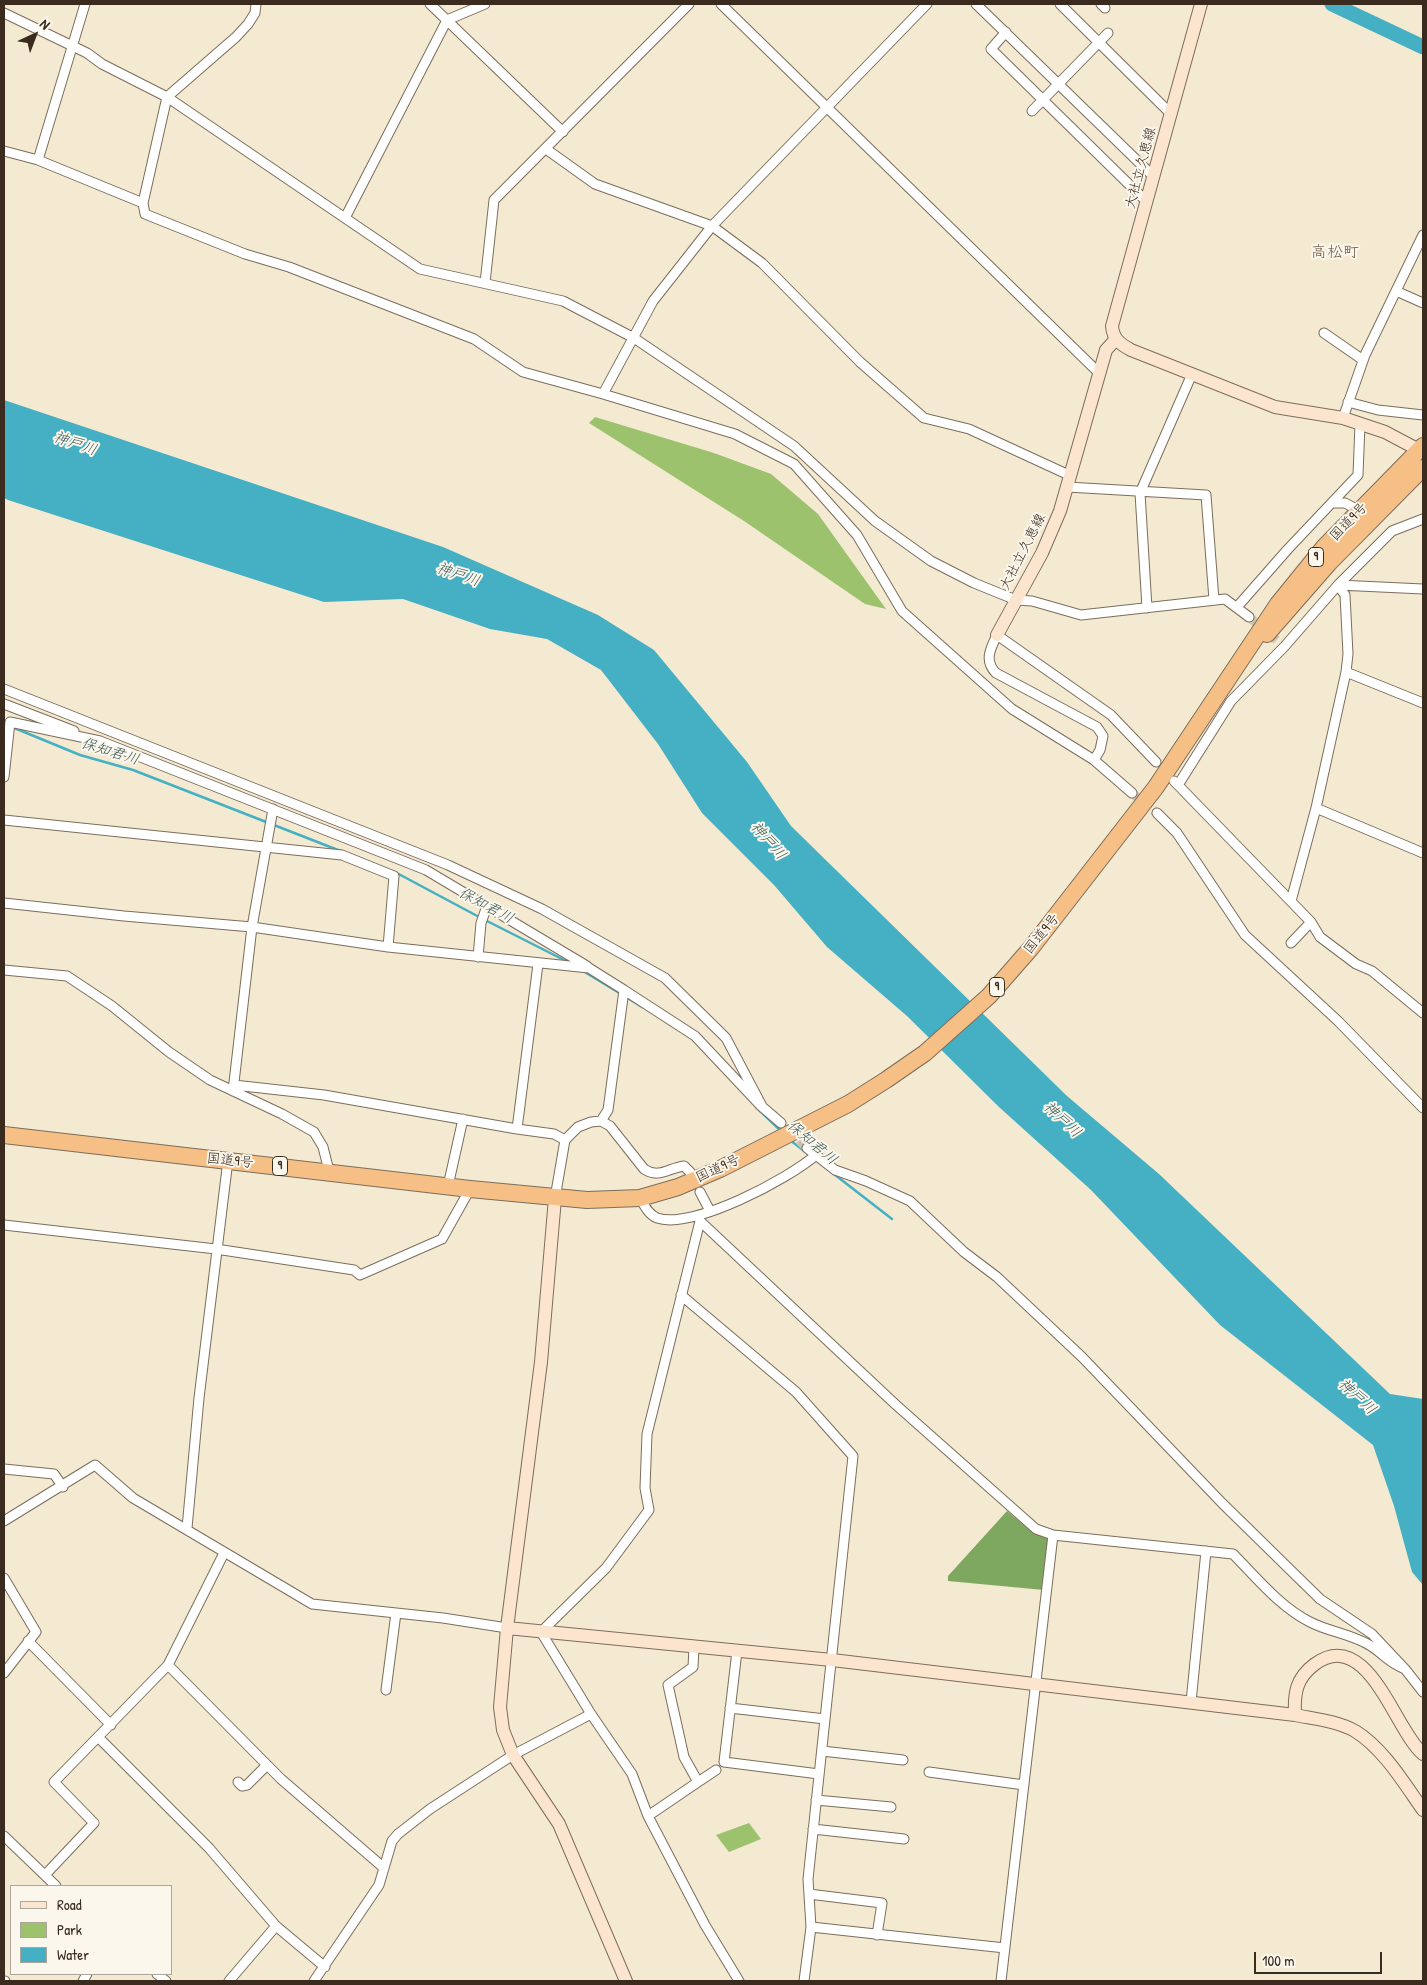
<!DOCTYPE html>
<meta charset="utf-8">
<style>
body{margin:0}
#map{position:relative;width:1427px;height:1985px;overflow:hidden;background:#f4e9d1;font-family:"Patrick Hand",sans-serif}
canvas{display:block}
.frame{position:absolute;inset:0;border:5px solid #3b2a1e;pointer-events:none}
.legend{position:absolute;left:10px;top:1885px;width:162px;height:90px;box-sizing:border-box;background:#fbf7ec;border:1px solid #aea59a;margin:0;padding:6px 9px;list-style:none;font-size:15px;color:#3b2a1e}
.legend li{display:flex;align-items:center;gap:10px;height:25px}
.legend b{width:25px;border:1px solid #aea59a}
.north{position:absolute;left:10px;top:10px;width:50px;height:50px;-webkit-text-stroke:4px #fbf7ec;paint-order:stroke;rotate:43deg;font-size:14px;font-weight:700;line-height:20px;text-align:center;color:#3b2a1e}
.north::after{content:'';display:block;margin:auto;width:18px;height:22px;background:#3b2a1e;clip-path:polygon(50% 0,100% 100%,50% 72%,0 100%)}
.scale{position:absolute;left:1254px;top:1952px;width:128px;height:22px;box-sizing:border-box;border:2px solid #3b2a1e;border-top:0;padding-left:6px;font-size:15px;line-height:18px;white-space:nowrap;color:#3b2a1e;-webkit-text-stroke:4px #fbf7ec;paint-order:stroke}
</style>
<div id="map">
<canvas width="1427" height="1985"></canvas>
<div class="frame"></div>
<ul class="legend">
<li><b style="height:6px;background:#fbe5cf"></b>Road</li>
<li><b style="height:14px;background:#9dc26d"></b>Park</li>
<li><b style="height:14px;background:#45b0c3"></b>Water</li>
</ul>
<div class="north">N</div>
<div class="scale">100 m</div>
</div>
<script>
const ctx = document.querySelector('canvas').getContext('2d');
ctx.lineJoin = 'round';
function fillPath(path, color) { ctx.fillStyle = color; ctx.fill(path, 'evenodd'); }
function stroke(path, color, width, dash) { ctx.strokeStyle = color; ctx.lineWidth = width; ctx.lineCap = dash ? 'butt' : 'round'; ctx.setLineDash(dash || []); ctx.stroke(path); }
function drawText(font, color, halo, rows, align = 'center') {
  ctx.font = font + ' "Patrick Hand","Klee One",sans-serif'; ctx.lineWidth = 4; ctx.setLineDash([]); ctx.textBaseline = 'middle'; ctx.strokeStyle = halo; ctx.fillStyle = color; for (const [text, x, y, turn = 0] of rows) {
    ctx.save(); ctx.translate(x, y); ctx.rotate((+turn || 0) * Math.PI / 180); ctx.textAlign = isNaN(turn) ? turn : align; if (halo) ctx.strokeText(text, 0, 0); ctx.fillText(text, 0, 0); ctx.restore();
  }
}
fillPath(new Path2D(`
 M 595,417 L 714,453 L 771,474 L 818,514 L 886,609 L 865,604 L 744,521 L 589,423 Z
 M 749,1823 L 761,1839 L 729,1852 L 716,1835 Z`), '#9dc26d');
fillPath(new Path2D(`
 M 1007,1511 L 1032,1532 L 1048,1537 L 1044,1590 L 948,1581 L 948,1576 Z`), '#7ea860');
fillPath(new Path2D(`
 M 4,400 L 443,547 L 598,615 L 654,650 L 747,762 L 791,826 L 1067,1096 L 1159,1174 L 1390,1394 L 1423,1399 L 1423,1585 L 1412,1572 L 1394,1506 L 1373,1445 L 1220,1325 L 1091,1190 L 999,1107 L 907,1016 L 827,947 L 774,885 L 702,813 L 658,744 L 601,670 L 547,639 L 490,629 L 403,599 L 324,602 L 8,500 L 4,498 Z`), '#45b0c3');
stroke(new Path2D(`
 M 12,727 L 80,755 L 133,770 L 343,852
 M 393,871 L 481,918
 M 485,920 L 570,963
 M 583,971 L 621,994
 M 626,997 L 642,1007
 M 756,1107 L 781,1131
 M 790,1140 L 892,1219`), '#45b0c3', 2.5);
stroke(new Path2D(`
 M 1332,4 L 1423,47`), '#45b0c3', 15);
stroke(new Path2D(`
 M 1249,617 L 1280,643
 M 1132,793 L 1157,813
 M 789,1131 L 807,1148`), '#cfc3ad', 9, [9, 4.5]);
const street = new Path2D(`
 M 256,4 L 255,13 L 248,24 L 236,37 L 167,97 L 143,203 L 145,214 L 245,254 L 289,267 L 474,339 L 523,372 L 603,394 L 653,301 L 712,226 L 927,4
 M 430,4 L 563,132
 M 721,4 L 1100,374
 M 976,4 L 1154,177
 M 1060,4 L 1171,114
 M 1101,4 L 1105,8
 M 4,13 L 87,53 L 102,64 L 167,97 L 420,269 L 563,301 L 634,338 L 794,446 L 875,521 L 931,561 L 974,583 L 1016,600 L 1032,601 L 1081,615 L 1225,599 L 1249,617
 M 1006,32 L 991,49 L 1147,202
 M 1032,111 L 1108,33
 M 546,149 L 595,184 L 712,226 L 762,263 L 860,362 L 924,418 L 969,429 L 1071,476
 M 4,151 L 38,160 L 143,203
 M 38,160 L 85,4
 M 346,216 L 447,20 L 485,4
 M 485,283 L 494,200 L 689,4
 M 1396,291 L 1423,303
 M 1324,333 L 1363,360
 M 603,394 L 735,434 L 794,464 L 857,535 L 902,611 L 1012,709 L 1094,760 L 1132,793
 M 1348,402 L 1378,410 L 1423,415
 M 1343,418 L 1365,355 L 1423,235
 M 1067,487 L 1206,495 L 1214,600
 M 1332,503 L 1345,503 L 1360,511
 M 1338,585 L 1423,589
 M 1237,607 L 1288,549 L 1358,475 L 1360,424
 M 1147,608 L 1140,493 L 1192,374
 M 1346,672 L 1423,703
 M 4,689 L 448,865 L 542,909 L 665,978 L 726,1038 L 763,1108
 M 4,704 L 74,731
 M 1094,760 L 1100,750 L 1103,736 L 1097,727 L 996,673 C 984,661 990,649 997,635 L 1111,715 L 1156,762
 M 4,777 L 10,722 L 100,741 L 426,870 L 587,966
 M 1174,781 L 1311,922 L 1320,937 L 1356,964 L 1372,971 L 1423,1013
 M 1178,785 L 1231,701 L 1284,647 L 1338,585 L 1392,531 L 1423,519
 M 1316,808 L 1423,853
 M 1157,813 L 1177,833 L 1245,935 L 1338,1021 L 1423,1108
 M 4,820 L 342,855 L 394,876 L 388,947
 M 1291,901 L 1316,808 L 1346,672 L 1348,654 L 1345,595 L 1338,585
 M 4,903 L 124,916 L 252,927 L 388,947 L 589,968 L 624,990 L 608,1110 L 601,1121
 M 1291,943 L 1311,922
 M 478,957 L 481,923 L 487,906
 M 538,964 L 517,1129 L 554,1134 L 565,1140
 M 4,970 L 67,976 L 112,1006 L 169,1052 L 210,1080 L 282,1114 L 314,1132 L 323,1147 L 329,1171
 M 624,990 L 695,1036 L 760,1105 L 781,1123
 M 234,1085 L 324,1095 L 517,1129
 M 233,1091 L 252,927 L 273,809
 M 807,1148 L 835,1170 L 866,1181 L 910,1201 L 964,1252 L 997,1277 L 1082,1357 L 1222,1503 L 1320,1599 L 1372,1634 L 1405,1669 L 1423,1692
 M 448,1186 L 463,1119
 M 700,1192 L 710,1211
 M 555,1198 L 565,1140 L 578,1127 L 591,1122 L 601,1121 L 610,1126 L 644,1169 C 659,1179 668,1168 684,1166 L 691,1173
 M 640,1198 C 644,1205 648,1214 657,1218 C 693,1230 788,1179 816,1155
 M 699,1216 L 700,1221 L 895,1404 L 1036,1529 L 1053,1535 L 1233,1554 C 1257,1578 1279,1606 1310,1622 C 1329,1632 1352,1634 1371,1646 C 1385,1655 1387,1662 1405,1669
 M 700,1221 L 647,1434 L 645,1488 L 649,1510 L 606,1568 L 541,1632 L 591,1714 L 632,1774 L 648,1816 L 705,1925 L 739,1981
 M 4,1225 L 216,1249 L 354,1270 L 360,1275 L 442,1239 L 470,1189
 M 681,1295 L 796,1392 L 853,1456 L 808,1879 L 811,1927 L 804,1981
 M 4,1469 L 54,1474 L 63,1487
 M 4,1521 L 95,1465 L 133,1498 L 312,1604 L 443,1618 L 507,1628
 M 187,1528 L 199,1398 L 228,1160
 M 4,1578 L 36,1632 L 4,1673
 M 28,1641 L 111,1725
 M 694,1647 L 693,1667 L 668,1685 L 684,1757 L 698,1782 L 716,1770
 M 737,1651 L 724,1762 L 819,1774
 M 168,1665 L 281,1779 L 384,1868
 M 386,1690 L 396,1613
 M 1191,1702 L 1206,1551
 M 730,1708 L 825,1719
 M 99,1738 L 209,1848 L 276,1926 L 325,1967
 M 822,1751 L 903,1760
 M 929,1772 L 1024,1785
 M 238,1782 L 242,1786 L 247,1785 L 267,1765
 M 816,1800 L 891,1807
 M 648,1816 L 698,1782
 M 813,1829 L 904,1839
 M 4,1836 L 56,1886
 M 45,1875 L 94,1823 L 54,1782 L 168,1665 L 224,1553
 M 809,1894 L 882,1903 L 877,1935
 M 811,1927 L 1005,1948
 M 157,1974 L 166,1981
 M 4,1981 L 5,1981
 M 83,1981 L 87,1974
 M 229,1981 L 276,1926
 M 314,1981 L 379,1885 L 392,1841 L 398,1834 L 430,1809 L 513,1755 L 591,1714
 M 1001,1981 L 1053,1535`);
const secondary = new Path2D(`
 M 1201,4 L 1112,326 C 1113,339 1120,344 1131,350 L 1275,407 L 1343,418 L 1385,432 L 1419,450
 M 997,635 L 1042,553 L 1060,511 L 1106,350 L 1116,339
 M 555,1198 L 541,1362 L 507,1628 L 500,1707 L 503,1730 L 513,1755 L 559,1824 L 626,1981
 M 507,1628 L 832,1660 L 1295,1715 C 1315,1719 1337,1721 1355,1731 C 1383,1748 1404,1783 1423,1810
 M 1295,1715 C 1294,1693 1296,1678 1315,1664 C 1368,1626 1395,1731 1423,1754`);
const highway = new Path2D(`
 M 1267,634 L 1329,563 L 1423,468
 M 4,1135 L 470,1189 L 587,1200 L 640,1198 L 678,1187 L 720,1169 L 848,1104 L 886,1080 L 925,1053 L 989,996 L 1031,948 L 1156,787 L 1278,604 L 1325,546 L 1423,446`);
stroke(street, '#7c6d5d', 11);
stroke(secondary, '#7c6d5d', 14);
stroke(highway, '#7c6d5d', 18);
stroke(street, '#fff', 9);
stroke(secondary, '#fbe5cf', 12);
stroke(highway, '#f5bf86', 16);
for (const [x, y, w] of [
 [1316,557,15],
 [997,987,15],
 [280,1166,15]
]) { const box = new Path2D(); box.roundRect(x - w / 2, y - 9.5, w, 19, 4); ctx.fillStyle = '#fbf7ec'; ctx.fill(box); stroke(box, '#3b2a1e', 1); }
drawText('bold 12px', '#3b2a1e', null, [
 ["9",1316,557],
 ["9",997,987],
 ["9",280,1166]
]);
drawText('14px', '#3b2a1e', '#fbf7ec', [
 ["大社立久恵線",1141,168,-75],
 ["国道9号",1349,522,-46],
 ["大社立久恵線",1023,552,-63],
 ["国道9号",1042,934,-51],
 ["国道9号",230,1161,6],
 ["国道9号",718,1169,-25]
]);
drawText('italic 15px', '#3e5958', '#fbf7ec', [
 ["神戸川",75,444,19],
 ["神戸川",458,575,19],
 ["保知君川",110,752,17],
 ["神戸川",768,841,49],
 ["保知君川",486,906,28],
 ["神戸川",1062,1120,43],
 ["保知君川",812,1143,40],
 ["神戸川",1357,1397,43]
]);
drawText('16px', '#705843', '#fbf7ec', [
 ["高松町",1335,253]
]);
</script>
